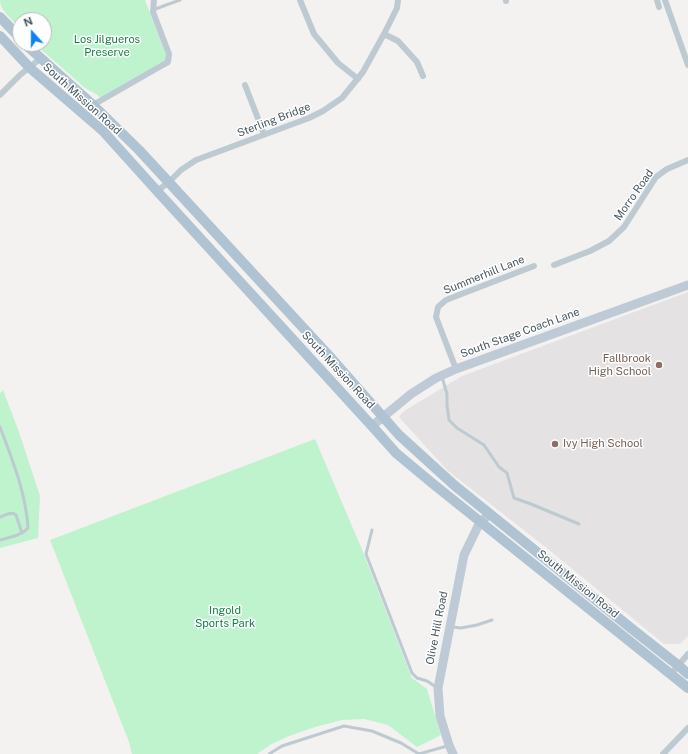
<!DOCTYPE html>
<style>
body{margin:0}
#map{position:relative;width:688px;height:754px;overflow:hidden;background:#f4f1f1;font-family:"Public Sans",sans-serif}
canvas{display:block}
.north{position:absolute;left:12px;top:12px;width:40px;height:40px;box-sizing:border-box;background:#fff;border:1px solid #b5bcbf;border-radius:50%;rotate:339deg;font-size:11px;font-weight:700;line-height:16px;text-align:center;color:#475760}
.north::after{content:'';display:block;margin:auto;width:14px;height:18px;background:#0c82f3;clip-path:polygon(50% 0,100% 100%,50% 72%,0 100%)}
</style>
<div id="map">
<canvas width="688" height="754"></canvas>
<div class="north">N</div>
</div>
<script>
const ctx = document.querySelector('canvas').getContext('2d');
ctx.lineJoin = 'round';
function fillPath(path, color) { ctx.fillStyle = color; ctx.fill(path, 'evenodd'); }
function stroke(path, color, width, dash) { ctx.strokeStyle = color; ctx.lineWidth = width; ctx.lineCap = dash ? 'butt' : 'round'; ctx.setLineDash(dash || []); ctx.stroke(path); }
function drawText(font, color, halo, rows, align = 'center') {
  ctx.font = font + ' "Public Sans",sans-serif'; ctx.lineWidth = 3; ctx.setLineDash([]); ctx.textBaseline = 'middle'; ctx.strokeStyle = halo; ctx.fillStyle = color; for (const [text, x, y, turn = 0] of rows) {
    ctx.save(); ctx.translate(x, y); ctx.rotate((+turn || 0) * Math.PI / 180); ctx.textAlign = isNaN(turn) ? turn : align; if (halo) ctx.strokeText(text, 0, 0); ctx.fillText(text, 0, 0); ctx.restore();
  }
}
fillPath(new Path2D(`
 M 688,292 L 688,636 L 680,644 L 664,644 L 548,549 L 447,470 L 399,417 L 404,411 L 462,376 Z`), '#e5e2e3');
fillPath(new Path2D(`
 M 0,0 L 145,0 L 170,65 L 150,73 L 104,101 L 96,94 L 85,88 L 35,44 L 44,44 L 44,20 L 20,20 L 20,28 C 13,20 0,11 0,0 Z
 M 3,390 L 19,432 L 40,496 L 38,538 L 0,548 L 0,393 Z
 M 315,439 L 363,552 L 412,678 L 427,689 L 441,735 L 417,747 L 388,725 L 364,719 L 342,720 L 315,727 L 289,736 L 270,745 L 257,754 L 132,754 L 129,742 L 50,540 Z`), '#bef3ce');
stroke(new Path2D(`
 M 153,10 L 166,5 L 180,0
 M 442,377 L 447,394 L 447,405 L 449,420 L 457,428 L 484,445 L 499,467 L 507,473 L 514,498 L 531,504 L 579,524
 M 0,427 C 12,459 26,493 28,528 C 21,536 10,537 0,540
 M 0,517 C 5,515 12,511 16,515 L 22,533
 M 372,530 L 366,554 L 412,673 L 417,678 L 427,681 L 436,687
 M 452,627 L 461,628 L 477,625 L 492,620
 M 269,754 L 282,746 L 344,726 L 372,731 L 401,743 L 419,754 L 447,746`), '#becad1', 3);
stroke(new Path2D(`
 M 300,0 L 314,34 L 338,63 L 358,79
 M 506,0 L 506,1
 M 657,0 L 659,7
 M 665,0 L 688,65
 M 384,34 L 398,41 L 417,62 L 423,76
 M 245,85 L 264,134
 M 0,95 L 20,75 L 41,58
 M 93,105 L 168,62 L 169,54 L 153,12 L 154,0
 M 157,191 L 169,182 L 181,170 L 196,160 L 309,118 L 323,111 L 342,98 L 363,72 L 384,34 L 397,8 L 398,0
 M 554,265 L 590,251 L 609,241 L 624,227 L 656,177 L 667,169 L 688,160
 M 456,369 L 436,317 L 438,307 L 446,300 L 534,266
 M 671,674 L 688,654
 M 663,754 L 688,728`), '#becad1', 6);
stroke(new Path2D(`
 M 372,426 L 411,394 L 436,378 L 456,369 L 688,285
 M 453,754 L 449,745 L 440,716 L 438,688 L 464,555 L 480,522 L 490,514`), '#becbd6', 9);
stroke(new Path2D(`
 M 0,17 L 20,38
 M 0,36 L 30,68 L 103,131 L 157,191 L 372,426 L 396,453 L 432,483 L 688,688
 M 25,44 L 93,105 L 139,150 L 332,359 L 399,435 L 454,485 L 632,629 L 679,666 L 688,674`), '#afc3d2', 10);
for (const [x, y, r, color] of [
 [659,365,4,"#8d6e63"],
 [555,444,4,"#8d6e63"]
]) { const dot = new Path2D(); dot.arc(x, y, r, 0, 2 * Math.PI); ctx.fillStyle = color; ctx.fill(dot); stroke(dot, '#fff', 1.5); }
drawText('11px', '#108341', '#fff', [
 ["Los Jilgueros",107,40],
 ["Preserve",107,53],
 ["Ingold",225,611],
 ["Sports Park",225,624]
]);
drawText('11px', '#475760', '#fff', [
 ["South Mission Road",82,99,42],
 ["Sterling Bridge",274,120,-21],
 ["Morro Road",634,195,-55],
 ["Summerhill Lane",484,275,-22],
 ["South Stage Coach Lane",520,333,-20],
 ["South Mission Road",338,370,47],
 ["South Mission Road",578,584,39],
 ["Olive Hill Road",437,628,-79]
]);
drawText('11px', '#785e54', '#fff', [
 ["Fallbrook",651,359],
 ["High School",651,372],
 ["Ivy High School",563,444,"left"]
], 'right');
</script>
